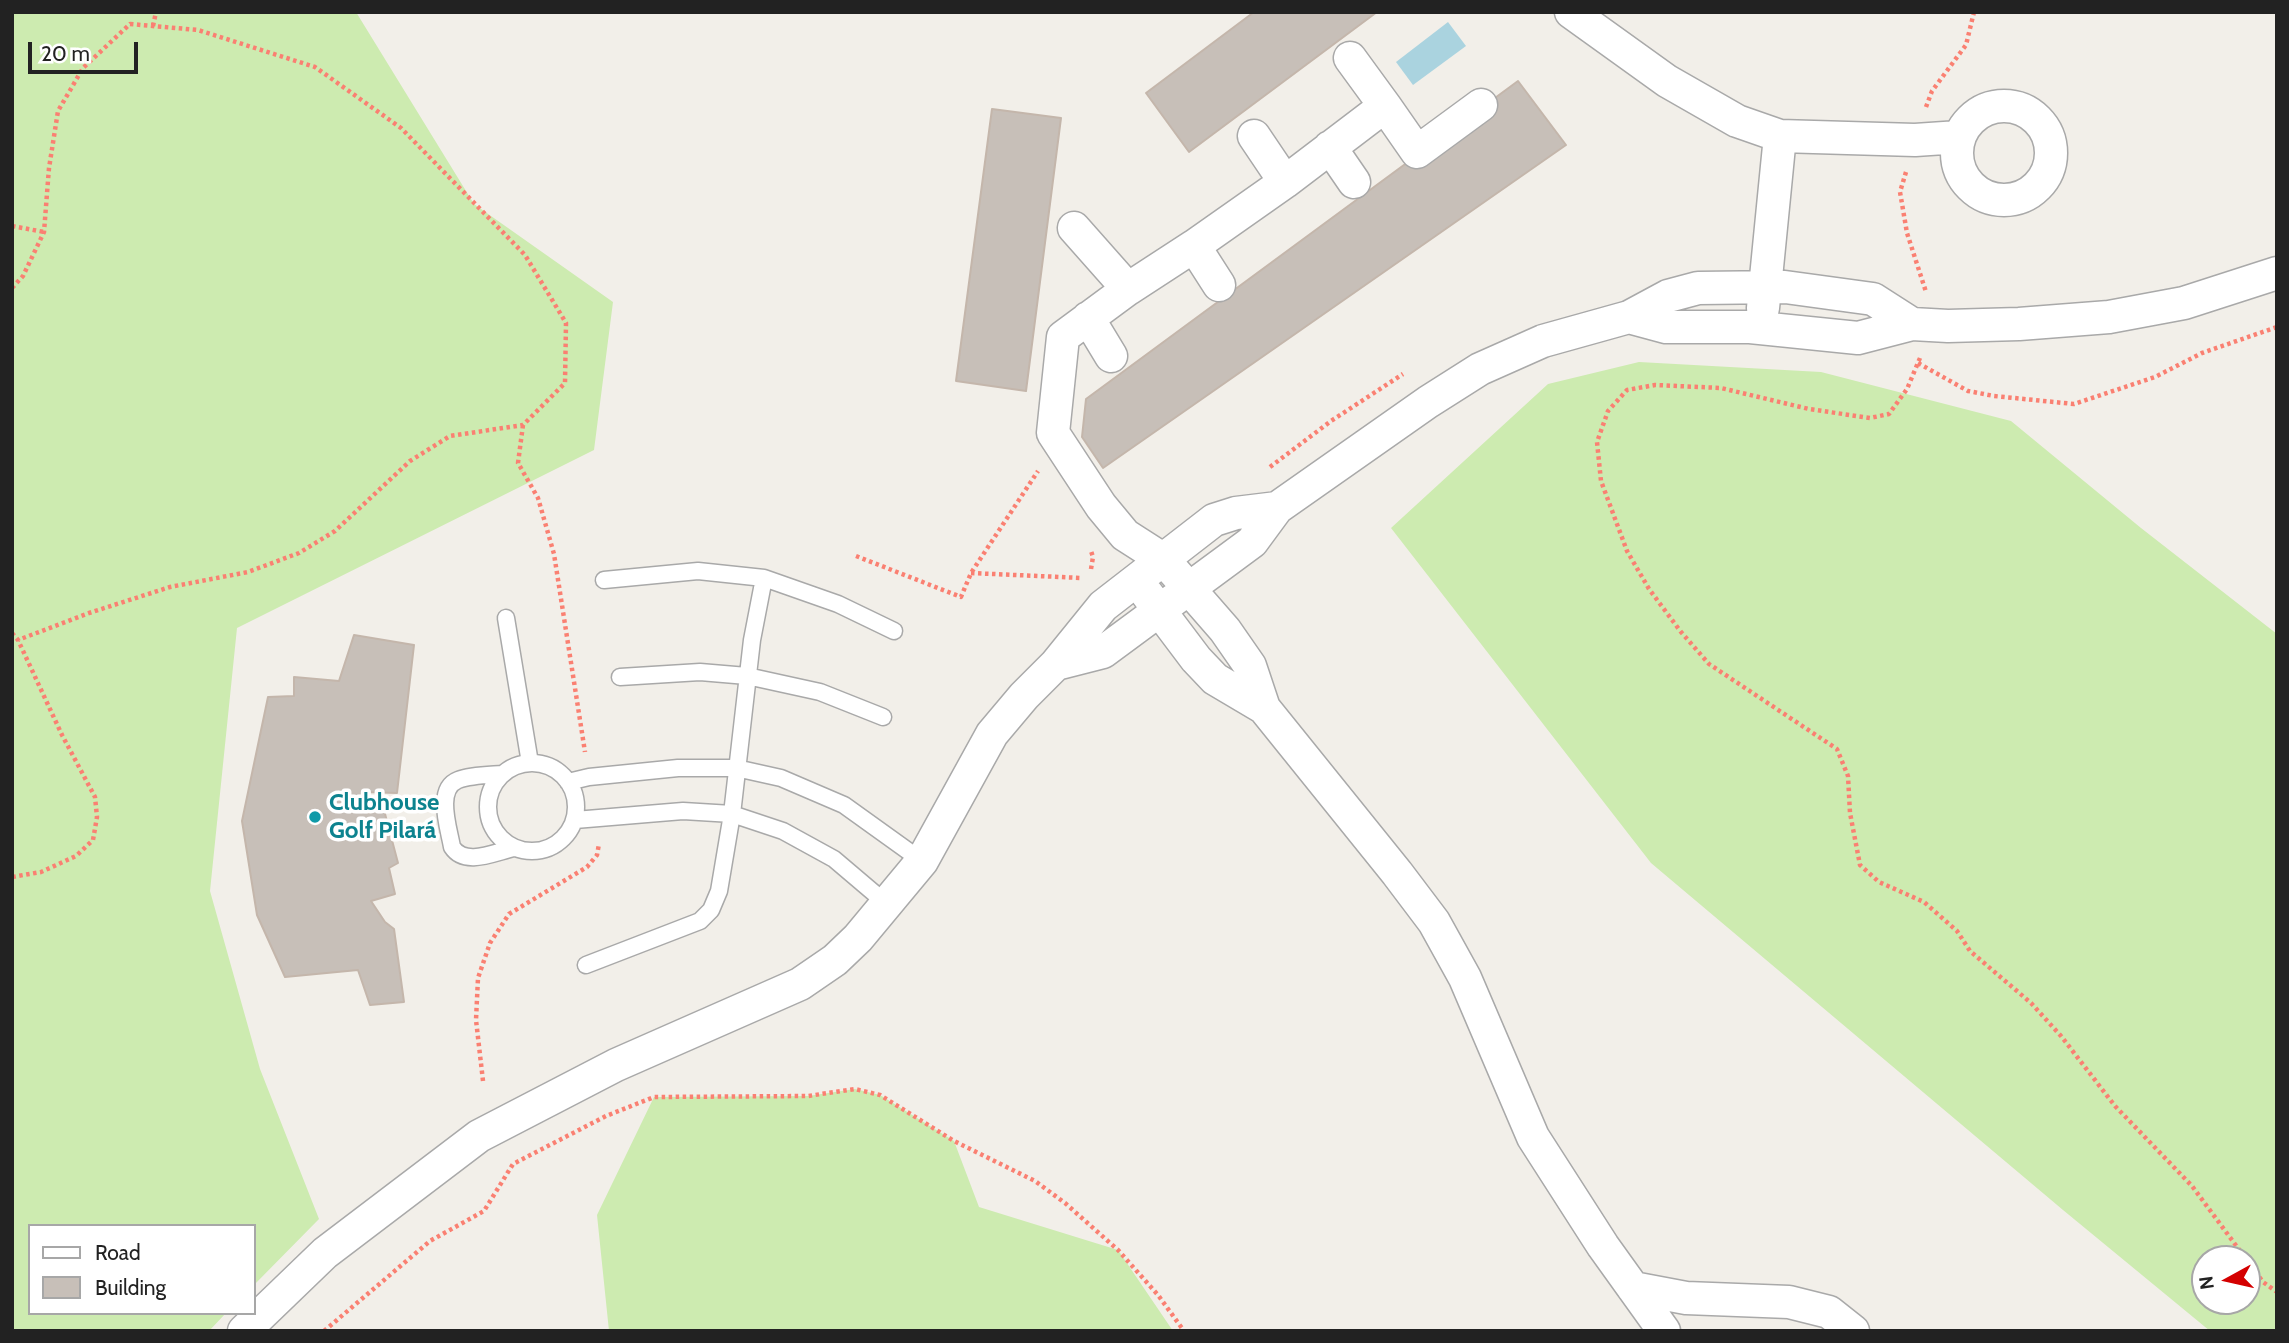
<!DOCTYPE html>
<meta charset="utf-8">
<style>
body{margin:0}
#map{position:relative;width:2289px;height:1343px;overflow:hidden;background:#f2efe9;font-family:Cabin,sans-serif}
canvas{display:block}
.frame{position:absolute;inset:0;border:14px solid #222;pointer-events:none}
.legend{position:absolute;left:28px;top:1224px;width:228px;height:91px;box-sizing:border-box;background:#fff;border:2px solid #a7a7a7;margin:0;padding:9px 12px;list-style:none;font-size:21px;color:#222}
.legend li{display:flex;align-items:center;gap:14px;height:35px}
.legend b{width:35px;border:2px solid #a7a7a7}
.north{position:absolute;left:2191px;top:1245px;width:70px;height:70px;box-sizing:border-box;background:#fff;border:2px solid #a7a7a7;border-radius:50%;rotate:262deg;font-size:19px;font-weight:700;line-height:28px;text-align:center;color:#222}
.north::after{content:'';display:block;margin:auto;width:24px;height:32px;background:#d40000;clip-path:polygon(50% 0,100% 100%,50% 72%,0 100%)}
.scale{position:absolute;left:28px;top:42px;width:110px;height:32px;box-sizing:border-box;border:4px solid #222;border-top:0;padding-left:9px;font-size:21px;line-height:24px;white-space:nowrap;color:#222;-webkit-text-stroke:5px #fff;paint-order:stroke}
</style>
<div id="map">
<canvas width="2289" height="1343"></canvas>
<div class="frame"></div>
<ul class="legend">
<li><b style="height:9px;background:#fff"></b>Road</li>
<li><b style="height:19px;background:#c7bfb8"></b>Building</li>
</ul>
<div class="north">N</div>
<div class="scale">20 m</div>
</div>
<script>
const ctx = document.querySelector('canvas').getContext('2d');
ctx.lineJoin = 'round';
function fillPath(path, color) { ctx.fillStyle = color; ctx.fill(path, 'evenodd'); }
function stroke(path, color, width, dash) { ctx.strokeStyle = color; ctx.lineWidth = width; ctx.lineCap = dash ? 'butt' : 'round'; ctx.setLineDash(dash || []); ctx.stroke(path); }
function drawText(font, color, halo, rows, align = 'center') {
  ctx.font = font + ' Cabin,sans-serif'; ctx.lineWidth = 7; ctx.setLineDash([]); ctx.textBaseline = 'middle'; ctx.strokeStyle = halo; ctx.fillStyle = color; for (const [text, x, y, turn = 0] of rows) {
    ctx.save(); ctx.translate(x, y); ctx.rotate((+turn || 0) * Math.PI / 180); ctx.textAlign = isNaN(turn) ? turn : align; if (halo) ctx.strokeText(text, 0, 0); ctx.fillText(text, 0, 0); ctx.restore();
  }
}
fillPath(new Path2D(`
 M 12,12 L 356,12 L 474,204 L 613,302 L 594,450 L 237,628 L 210,891 L 260,1069 L 319,1219 L 254,1285 L 254,1226 L 30,1226 L 30,1313 L 226,1313 L 209,1331 L 12,1331 Z
 M 1639,362 L 1821,372 L 2011,421 L 2141,528 L 2277,634 L 2277,1331 L 2210,1331 L 2063,1210 L 1651,863 L 1391,528 L 1548,384 ZM 2205,1259 L 2247,1259 L 2247,1301 L 2205,1301 Z
 M 855,1089 L 880,1095 L 954,1141 L 979,1207 L 1118,1250 L 1173,1331 L 609,1331 L 597,1215 L 654,1097 L 808,1096 Z`), '#cdebb0');
fillPath(new Path2D(`
 M 1448,22 L 1466,46 L 1413,85 L 1396,62 Z`), '#aad3df');
const building = new Path2D(`
 M 1254,12 L 1377,12 L 1189,152 L 1146,93 Z
 M 1518,81 L 1566,145 L 1103,468 L 1082,437 L 1086,399 Z
 M 992,109 L 1061,118 L 1026,391 L 956,381 Z
 M 354,635 L 414,645 L 397,793 L 363,792 L 368,813 L 384,810 L 398,863 L 389,868 L 395,894 L 371,901 L 385,922 L 394,929 L 404,1002 L 370,1005 L 358,970 L 285,977 L 257,915 L 242,821 L 268,697 L 294,696 L 294,677 L 339,681 Z`);
fillPath(building, '#c7bfb8');
stroke(building, '#c4b6ab', 2);
const lane = new Path2D(`
 M 604,580 L 698,571 L 764,578 L 838,604 L 894,631
 M 506,618 L 530,763
 M 620,677 L 700,672 L 747,676 L 820,692 L 883,717
 M488 807a44 44 0 1 1 88 0a44 44 0 1 1-88 0Z
 M 502,774 C 489,775 471,775 458,780 C 435,789 449,829 452,847 C 465,867 495,852 514,848
 M 568,782 L 589,777 L 678,768 L 736,768 L 781,778 L 844,805 L 922,861
 M 575,820 L 683,811 L 732,814 L 783,831 L 834,859 L 887,904
 M 586,965 L 700,921 L 711,910 L 719,891 L 732,814 L 752,640 L 764,578`);
const street = new Path2D(`
 M 1571,12 L 1667,81 L 1737,121 L 1780,136 L 1915,140 L 1959,137
 M 1350,58 L 1385,106 L 1285,182 L 1194,246 L 1128,289 L 1063,337 L 1053,433 L 1101,506 L 1125,535 L 1164,560 L 1225,630 L 1250,666 L 1264,708 L 1397,873 L 1434,922 L 1465,978 L 1533,1137 L 1603,1246 L 1664,1331
 M1957 153a47 47 0 1 1 94 0a47 47 0 1 1-94 0Z
 M 1385,106 L 1417,152 L 1481,105
 M 1254,136 L 1285,182
 M 1330,147 L 1354,182
 M 1074,228 L 1128,289
 M 1194,246 L 1219,285
 M 1763,308 L 1780,136
 M 1088,318 L 1111,356
 M 1912,324 L 1873,299 L 1785,287 L 1698,288 L 1668,296 L 1629,317 L 1666,327 L 1750,327 L 1858,338 L 1912,324 L 1948,326 L 2019,324 L 2109,317 L 2184,303 L 2277,273
 M 1147,594 L 1196,659 L 1215,679 L 1264,708
 M 1056,664 L 1103,652 L 1252,542 L 1277,508
 M 1633,1288 L 1686,1298 L 1789,1302 L 1829,1312 L 1853,1331
 M 244,1331 L 325,1253 L 479,1136 L 616,1065 L 800,984 L 835,960 L 858,938 L 922,861 L 992,734 L 1024,696 L 1056,664 L 1103,606 L 1214,520 L 1236,513 L 1277,508 L 1428,402 L 1480,369 L 1543,341 L 1629,317`);
stroke(lane, '#a9a9a9', 19);
stroke(street, '#a9a9a9', 35);
stroke(new Path2D(`
 M 153,26 L 156,12
 M 1926,107 L 1932,91 L 1966,45 L 1974,12
 M 1906,172 L 1900,192 L 1907,233 L 1926,292
 M 12,226 L 44,232
 M 12,288 L 23,276 L 44,232 L 49,168 L 58,111 L 83,68 L 130,24 L 198,30 L 315,67 L 401,128 L 525,255 L 566,323 L 565,383 L 523,425 L 450,436 L 410,461 L 335,531 L 299,553 L 248,572 L 170,587 L 89,613 L 18,640
 M 1920,358 L 1907,389 L 1889,414 L 1870,418 L 1809,409 L 1721,388 L 1655,385 L 1627,390 L 1608,411 L 1597,442 L 1601,481 L 1627,551 L 1649,589 L 1681,632 L 1709,664 L 1837,749 L 1848,776 L 1850,813 L 1860,865 L 1879,882 L 1924,902 L 1957,931 L 1970,951 L 2031,1003 L 2061,1036 L 2115,1106 L 2192,1186 L 2246,1259
 M 1918,363 L 1968,391 L 1994,396 L 2074,404 L 2155,377 L 2202,353 L 2277,327
 M 523,425 L 518,463 L 538,498 L 554,554 L 585,752
 M 1270,467 L 1331,421 L 1403,374
 M 856,556 L 961,597 L 971,573 L 1038,471
 M 1091,569 L 1093,557 L 1091,551
 M 971,573 L 1082,578
 M 12,633 L 18,640 L 62,735 L 95,797 L 97,817 L 93,840 L 76,856 L 41,872 L 12,877
 M 483,1081 L 476,1020 L 478,978 L 490,943 L 509,914 L 587,867 L 597,855 L 599,844
 M 2247,1260 L 2263,1282 L 2277,1292
 M 324,1331 L 430,1241 L 484,1211 L 513,1164 L 606,1116 L 654,1097 L 808,1096 L 855,1089 L 880,1095 L 954,1141 L 1035,1181 L 1065,1203 L 1118,1250 L 1158,1295 L 1184,1331`), '#fa8072', 4.5, [3.5, 3.5]);
stroke(lane, '#fff', 16);
stroke(street, '#fff', 32);
for (const [x, y, r, color] of [
 [315,817,7,"#0f9aa8"]
]) { const dot = new Path2D(); dot.arc(x, y, r, 0, 2 * Math.PI); ctx.fillStyle = color; ctx.fill(dot); stroke(dot, '#fff', 2.5); }
drawText('bold 24px', '#0d838f', '#fff', [
 ["Clubhouse",329,803],
 ["Golf Pilará",329,831]
], 'left');
</script>
